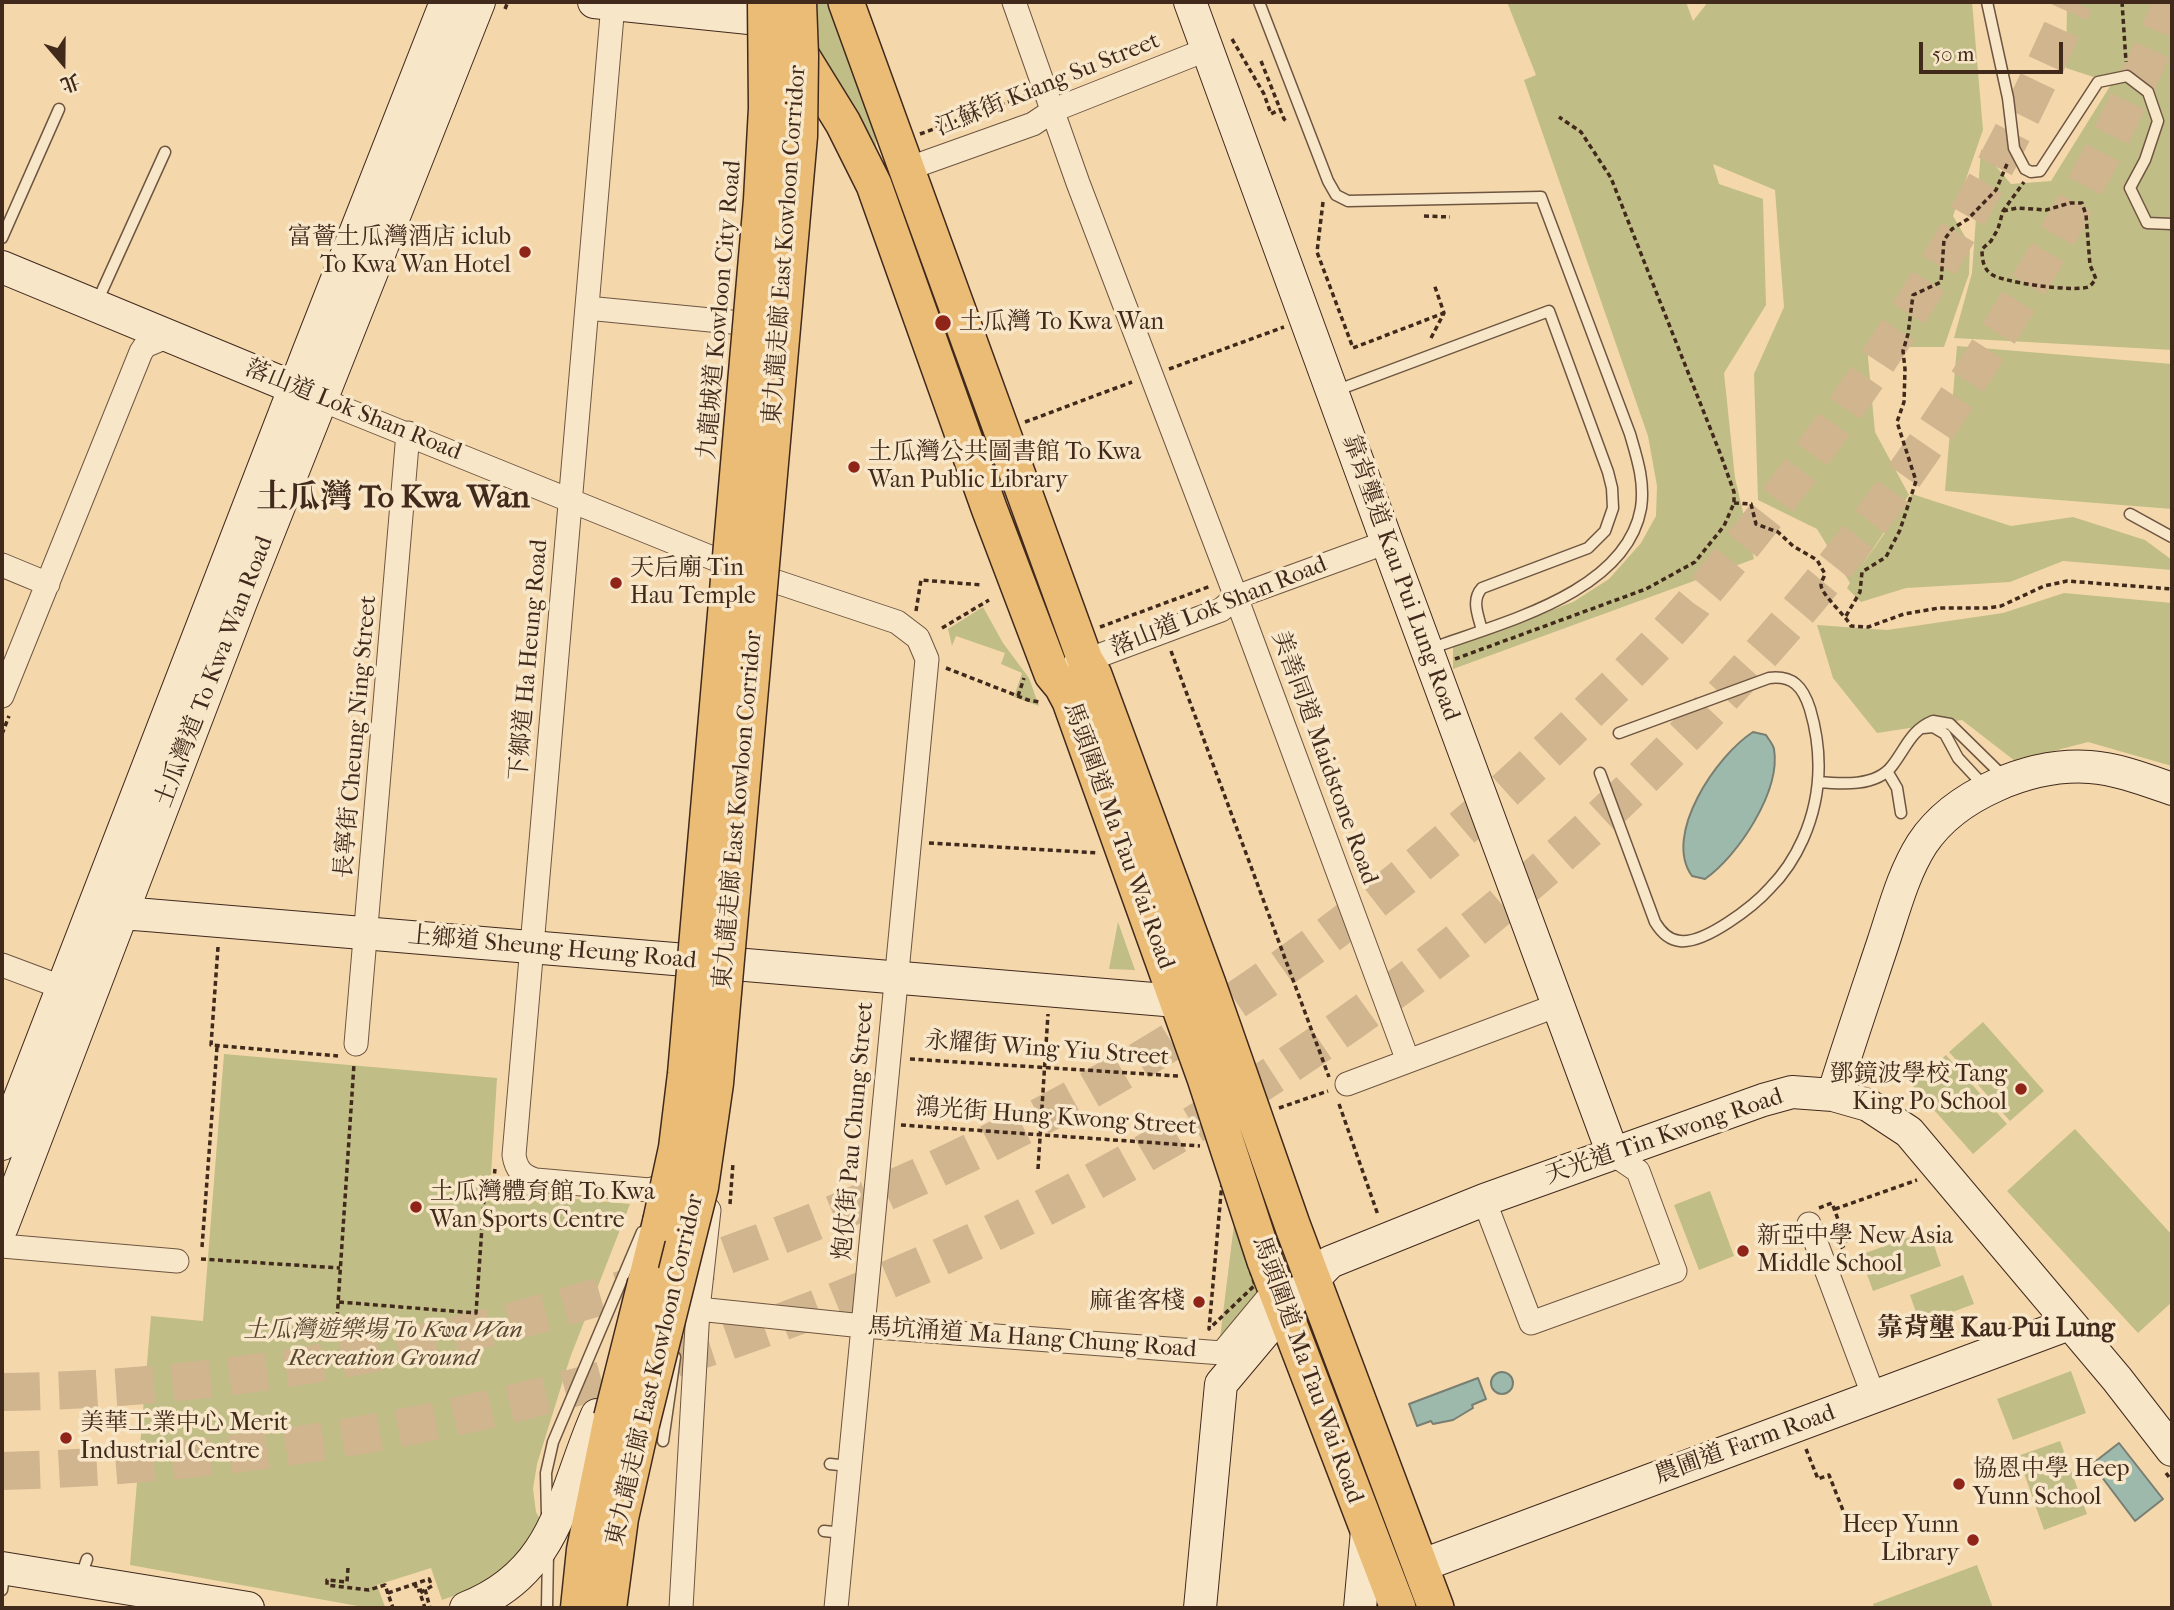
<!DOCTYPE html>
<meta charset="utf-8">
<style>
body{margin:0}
#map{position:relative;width:2174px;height:1610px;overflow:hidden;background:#f4d8ac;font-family:"IM FELL French Canon","Noto Serif TC",serif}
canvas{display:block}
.frame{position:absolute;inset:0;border:4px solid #41291c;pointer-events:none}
.north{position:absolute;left:28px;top:28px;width:70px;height:70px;-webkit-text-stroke:5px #f8e6c9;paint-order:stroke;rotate:160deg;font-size:19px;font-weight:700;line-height:28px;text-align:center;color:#41291c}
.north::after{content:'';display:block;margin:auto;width:24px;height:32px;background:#41291c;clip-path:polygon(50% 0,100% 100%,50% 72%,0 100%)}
.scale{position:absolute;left:1919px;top:42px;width:144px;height:32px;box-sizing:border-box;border:4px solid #41291c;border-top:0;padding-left:9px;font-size:21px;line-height:24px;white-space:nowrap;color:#41291c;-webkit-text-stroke:5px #f8e6c9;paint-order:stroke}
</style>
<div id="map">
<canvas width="2174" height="1610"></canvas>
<div class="frame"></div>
<div class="north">北</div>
<div class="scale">50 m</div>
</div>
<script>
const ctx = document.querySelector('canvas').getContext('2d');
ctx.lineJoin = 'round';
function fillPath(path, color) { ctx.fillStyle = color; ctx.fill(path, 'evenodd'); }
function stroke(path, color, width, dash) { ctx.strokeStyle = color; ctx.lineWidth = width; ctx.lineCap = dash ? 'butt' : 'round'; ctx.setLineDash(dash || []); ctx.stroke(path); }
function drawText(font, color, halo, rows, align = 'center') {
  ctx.font = font + ' "IM FELL French Canon","Noto Serif TC",serif'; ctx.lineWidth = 7; ctx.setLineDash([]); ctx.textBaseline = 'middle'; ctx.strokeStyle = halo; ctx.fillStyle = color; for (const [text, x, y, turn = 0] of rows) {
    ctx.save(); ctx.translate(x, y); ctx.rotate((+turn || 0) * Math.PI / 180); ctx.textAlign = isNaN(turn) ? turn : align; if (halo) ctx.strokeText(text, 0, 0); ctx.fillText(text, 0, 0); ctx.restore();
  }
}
fillPath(new Path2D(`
 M 815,2 L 830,2 L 873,120 L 879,168 L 805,34 Z
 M 1507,2 L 1686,2 L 1693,21 L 1708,2 L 1972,2 L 1983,130 L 1953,216 L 1970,245 L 1969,274 L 1944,347 L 1867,347 L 1875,432 L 1909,495 L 1858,571 L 1912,494 L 2011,526 L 2073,517 L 2145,540 L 2172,560 L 2172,570 L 2063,561 L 2010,582 L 1906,588 L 1861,602 L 1847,588 L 1850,583 L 1817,529 L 1758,500 L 1754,374 L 1784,307 L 1775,190 L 1713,164 L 1719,184 L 1763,199 L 1766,305 L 1724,373 L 1735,478 L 1754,559 L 1453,669 L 1453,647 L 1573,602 L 1609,579 L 1641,543 L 1656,516 L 1657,486 L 1648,436 L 1524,80 L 1536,75 Z
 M 2067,2 L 2172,2 L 2172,350 L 1954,338 L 1972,273 L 1981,149 L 2011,184 L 2051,181 L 2112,83 L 2066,68 Z
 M 1957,346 L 2172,364 L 2172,509 L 1945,491 Z
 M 2064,593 L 2172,603 L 2172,766 L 2088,742 L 2015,761 L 1962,720 L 1877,733 L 1833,678 L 1817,625 L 1887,630 L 2003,613 Z
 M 983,607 L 1003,643 L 1029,678 L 1039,706 L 1014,697 L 1022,673 L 1001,664 L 1005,653 L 956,636 L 952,646 L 948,629 Z
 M 1118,922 L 1135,970 L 1109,969 Z
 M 1983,1022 L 2044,1091 L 2010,1121 L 1949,1052 Z
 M 224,1054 L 497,1078 L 490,1191 L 630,1204 L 570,1358 L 537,1464 L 533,1489 L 536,1512 L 540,1519 L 528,1545 L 497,1575 L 470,1590 L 442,1600 L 431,1568 L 377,1585 L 385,1607 L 369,1608 L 130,1565 L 151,1316 L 203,1321 Z
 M 1946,1055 L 2007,1124 L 1973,1154 L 1912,1085 Z
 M 2075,1129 L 2172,1235 L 2172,1302 L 2138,1333 L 2007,1191 Z
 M 1710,1191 L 1734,1256 L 1699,1270 L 1674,1205 Z
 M 1238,1192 L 1270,1289 L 1219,1346 Z
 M 1929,1230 L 1941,1266 L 1873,1291 L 1860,1255 Z
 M 1963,1275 L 1974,1304 L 1920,1324 L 1910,1295 Z
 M 2071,1371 L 2086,1413 L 2013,1440 L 1997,1399 Z
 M 2060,1441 L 2087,1514 L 2044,1530 L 2018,1456 Z
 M 1977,1565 L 1993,1608 L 1874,1608 L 1873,1604 Z`), '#c0bd86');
const water = new Path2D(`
 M 1753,732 L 1766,735 C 1769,740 1773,744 1774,749 C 1781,791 1738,856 1705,879 L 1692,876 C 1662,835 1717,755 1753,732 Z
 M1491 1383a11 11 0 1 1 22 0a11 11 0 1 1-22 0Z
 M 1478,1378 L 1486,1399 L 1472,1405 L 1473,1408 L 1453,1420 L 1433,1424 L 1431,1421 L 1417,1426 L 1409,1404 Z
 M 2119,1443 L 2163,1499 L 2135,1521 L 2092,1464 Z`);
fillPath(water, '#9cb9ab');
stroke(water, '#787f72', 2);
stroke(new Path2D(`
 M 2,1392 C 187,1390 372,1361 550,1311 C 933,1205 1266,1019 1554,745 C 1602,699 1651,653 1693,604 C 1811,467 1915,316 2000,157 C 2027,106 2051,54 2074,2
 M 2,1471 C 728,1452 1406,1113 1855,541 C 1898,487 1937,429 1975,370 C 2051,254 2119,132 2172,3`), '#d0b58f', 38, [38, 19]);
const lane = new Path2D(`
 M 1259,2 L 1328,181 L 1336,195 L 1348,201 L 1541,197 L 1630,434 C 1637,458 1645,482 1641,508 C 1626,594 1499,623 1430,649
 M 1987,2 L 2008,98 L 2014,148 L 2025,169 L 2031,172 L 2040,171 L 2098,82 L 2127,76 L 2148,92 L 2158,121 L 2145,160 L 2130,188 L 2147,223 L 2172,224
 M 2,238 L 59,109
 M 97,302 L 165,152
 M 1335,391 L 1549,311 L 1608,472 L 1612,488 L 1613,508 L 1605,531 L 1588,548 L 1482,588 C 1471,600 1478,615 1482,630
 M 2130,514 L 2172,537
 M 1923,728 L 1933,727 L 1945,734 L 1958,758 L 1986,788
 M 1887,771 L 1897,788 L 1901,813
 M 1600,773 L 1655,922 C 1661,932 1668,940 1680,941 C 1705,944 1754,906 1770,888 C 1784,874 1795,857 1803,839 C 1821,798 1823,753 1810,709 C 1803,687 1793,675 1769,678 L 1619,733
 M 1818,782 C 1841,784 1876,787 1892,766 C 1906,748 1911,730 1933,721 L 1950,724 L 2004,777
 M 663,1441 L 675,1357
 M 830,1464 L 849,1466
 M 547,1515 L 546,1473 L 553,1442 L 642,1232
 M 824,1531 L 843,1533
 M 80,1579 L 87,1559
 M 2,1590 L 5,1571
 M 547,1608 L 548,1552`);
const street = new Path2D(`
 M 1014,2 L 1078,183 L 1236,597 L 1408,1061
 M 613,4 L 514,1155 C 516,1169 522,1176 536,1180 L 650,1190 L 663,1185 L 671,1173
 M 907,169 L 1033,124 L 1054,110 L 1208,49
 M 587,308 L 762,325
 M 322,400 L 747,572 L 897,622 L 918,638 L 927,659 L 836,1608
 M 2,565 L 48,584
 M 1074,665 L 1221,610 L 1236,597 L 1387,542
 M 2,696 L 141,352 L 145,346 L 169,336
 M 2,965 L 77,993
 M 356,1044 L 408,433
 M 1347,1084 L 1558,1005
 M 1484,1200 L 1531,1323 L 1675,1271 L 1638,1171 L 1613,1154
 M 1809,1224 L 1874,1397
 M 2,1246 L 177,1261
 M 698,1309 L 863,1326 L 1222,1353
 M 1222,1353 L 1276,1288
 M 681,1608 L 698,1309 L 709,1210`);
const secondary = new Path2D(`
 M 594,2 L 749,18 L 764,18 L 777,15
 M 1190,2 L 1387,542 L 1613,1154
 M 2,267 L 314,396
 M 102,906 L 121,913 L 147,915 L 1177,1001
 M 1833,1095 C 1849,1044 1866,994 1883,943 C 1894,910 1903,874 1922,844 C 1955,794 2031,763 2090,767 C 2118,769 2146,780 2172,789
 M 2,1144 L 308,353 L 446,2
 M 2,1227 L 241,602 L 479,2
 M 1420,1566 L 2069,1324
 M 2,1568 L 248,1608
 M 466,1608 C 558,1572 562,1495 597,1415
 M 1200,1608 L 1221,1384 L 1284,1309 L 1330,1262 L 1484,1200 L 1763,1100 L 1792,1092 L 1833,1095 L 1868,1105 L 1909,1132 L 2117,1379 L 2172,1450
 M 1360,1608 L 1367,1531`);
const primary = new Path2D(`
 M 846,2 L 1085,660 L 1094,675 L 1208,984 L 1293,1227 L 1436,1608
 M 793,42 L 843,123 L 874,185 L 989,508 L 1052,674 L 1062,686 L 1070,701 L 1205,1078 L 1265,1261 L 1398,1608`);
const highway = new Path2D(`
 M 647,1283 L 662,1222
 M 580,1608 L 586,1550 L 613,1418
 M 607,1608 L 619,1518 L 640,1424`);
stroke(lane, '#6e5540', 13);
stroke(street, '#6e5540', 25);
stroke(secondary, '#41291c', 34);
stroke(primary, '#41291c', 38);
stroke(highway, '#41291c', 41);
stroke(new Path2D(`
 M 2122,2 L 2126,62
 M 505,9 L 507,4
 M 1232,39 L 1264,94 L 1271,114 L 1281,109
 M 1261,61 L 1284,119 L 1288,123
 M 920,134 L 1025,96
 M 1323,202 L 1317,252 L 1353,348 L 1444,313
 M 2003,211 L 2017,208 L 2046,210 L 2070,203 L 2082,203 L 2086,215 L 2090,265 L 2096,279 C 2093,282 2092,285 2088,287 C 2073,292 2004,283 1991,274 C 1983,268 1982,259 1982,249 L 1991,241 L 1998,229 L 2003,211 L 2024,182
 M 1424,216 L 1450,217
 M 1431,338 L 1444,313 L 1434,284
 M 1169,369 L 1284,327
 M 1025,422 L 1132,382
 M 1734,503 L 1751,504 L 1756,524 L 1778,532 L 1793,546 L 1817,560 L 1825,574 C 1824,578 1821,581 1821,585 C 1821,594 1846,616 1851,626 L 1868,627 L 1904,614 L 1939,608 L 1987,608 L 2001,606 L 2044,586 L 2067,581 L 2172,589
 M 916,611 L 921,580 L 982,585
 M 1846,616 L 1860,592 L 1862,572 L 1886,557 L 1900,530 L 1916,481 L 1897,422 L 1904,402 L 1905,369 L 1903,351 L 1908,334 L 1913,295 L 1941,282 L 1944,240 L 1952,229 L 1968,219 L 1996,190 L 2007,164
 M 1100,627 L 1211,586
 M 942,628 L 989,600
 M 1171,651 L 1329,1077
 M 1455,659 L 1646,589 L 1695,562 L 1724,526 L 1734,503 L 1734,492 L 1720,453 L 1611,178 L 1581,132 L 1559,117
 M 946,668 L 1028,700 L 1040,702
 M 1018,696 L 1024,678
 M 2,734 L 9,716
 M 929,843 L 1098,853
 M 218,947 L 211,1045 L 338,1056
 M 910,1059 L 1178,1076
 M 1339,1104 L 1378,1215
 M 1279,1108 L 1328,1091
 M 901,1125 L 1200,1146
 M 1038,1169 L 1048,1014
 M 1222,1182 L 1255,1285 L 1209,1329 Z
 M 730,1204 L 733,1163
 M 1819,1208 L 1832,1203 L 1846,1241 L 1846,1244 L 1839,1249
 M 1835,1209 L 1917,1180
 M 202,1247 L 217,1047
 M 201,1259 L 340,1268
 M 339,1302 L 476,1313 L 484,1198 L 493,1187 L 495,1169
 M 336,1334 L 354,1064
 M 1806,1449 L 1818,1479 L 1829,1475 L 1848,1523
 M 2166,1473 L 2172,1481
 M 348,1568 L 347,1582 L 327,1580 L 327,1585 L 369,1590 L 385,1585 L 393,1608
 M 388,1593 L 429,1579 L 432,1586 L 420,1593 L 425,1608`), '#41291c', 3.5, [5, 3.5]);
stroke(lane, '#f8e6c9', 10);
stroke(street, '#f8e6c9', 23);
stroke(secondary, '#f8e6c9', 32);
stroke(primary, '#eabc76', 35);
stroke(highway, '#eabc76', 38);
const highwayBridge = new Path2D(`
 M 662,1222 L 678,1148 L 687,1074 L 763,200 L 768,108 L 767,2
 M 613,1418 L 647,1283
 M 640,1424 L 699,1187 L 714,1083 L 798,136 L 799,56 L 797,2`);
stroke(highwayBridge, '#41291c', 41, []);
stroke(new Path2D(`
 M 415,1583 L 417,1591 L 425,1589 L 430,1608`), '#41291c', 3.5, [5, 3.5]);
stroke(highwayBridge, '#eabc76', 38);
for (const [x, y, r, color] of [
 [525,252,7,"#8f2418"],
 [943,323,9,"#8f2418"],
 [854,467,7,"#8f2418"],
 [616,583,7,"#8f2418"],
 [2021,1089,7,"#8f2418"],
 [416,1207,7,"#8f2418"],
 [1743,1251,7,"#8f2418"],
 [1199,1302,7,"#8f2418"],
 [66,1438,7,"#8f2418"],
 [1959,1484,7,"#8f2418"],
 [1973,1540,7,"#8f2418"]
]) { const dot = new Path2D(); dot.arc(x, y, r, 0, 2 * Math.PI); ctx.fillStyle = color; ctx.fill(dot); stroke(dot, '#f8e6c9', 2.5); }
drawText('24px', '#41291c', '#f8e6c9', [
 ["江蘇街 Kiang Su Street",1048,85,-22],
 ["東九龍走廊 East Kowloon Corridor",786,245,-86],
 ["九龍城道 Kowloon City Road",721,310,-85],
 ["落山道 Lok Shan Road",353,411,22],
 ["靠背壟道 Kau Pui Lung Road",1400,578,70],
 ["落山道 Lok Shan Road",1219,607,-22],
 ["下鄉道 Ha Heung Road",530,660,-85],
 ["土瓜灣道 To Kwa Wan Road",215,672,-69],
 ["長寧街 Cheung Ning Street",357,737,-85],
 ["美善同道 Maidstone Road",1324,758,70],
 ["東九龍走廊 East Kowloon Corridor",739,810,-85],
 ["馬頭圍道 Ma Tau Wai Road",1118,836,70],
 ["上鄉道 Sheung Heung Road",552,949,5],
 ["永耀街 Wing Yiu Street",1047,1050,4],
 ["鴻光街 Hung Kwong Street",1056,1118,4],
 ["炮仗街 Pau Chung Street",855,1131,-85],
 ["天光道 Tin Kwong Road",1664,1137,-19],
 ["馬坑涌道 Ma Hang Chung Road",1032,1339,4],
 ["東九龍走廊 East Kowloon Corridor",656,1370,-77],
 ["馬頭圍道 Ma Tau Wai Road",1307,1370,70],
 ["農圃道 Farm Road",1745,1445,-20]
]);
drawText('24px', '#41291c', '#f8e6c9', [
 ["富薈土瓜灣酒店 iclub",511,238,"right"],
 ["To Kwa Wan Hotel",511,266,"right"],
 ["土瓜灣 To Kwa Wan",959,323],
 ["土瓜灣公共圖書館 To Kwa",868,453],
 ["Wan Public Library",868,481],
 ["天后廟 Tin",630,569],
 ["Hau Temple",630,597],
 ["鄧鏡波學校 Tang",2007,1075,"right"],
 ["King Po School",2007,1103,"right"],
 ["土瓜灣體育館 To Kwa",430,1193],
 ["Wan Sports Centre",430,1221],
 ["新亞中學 New Asia",1757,1237],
 ["Middle School",1757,1265],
 ["麻雀客棧",1185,1302,"right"],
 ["美華工業中心 Merit",80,1424],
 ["Industrial Centre",80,1452],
 ["協恩中學 Heep",1973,1470],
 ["Yunn School",1973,1498],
 ["Heep Yunn",1959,1526,"right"],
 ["Library",1959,1554,"right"]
], 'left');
drawText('italic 24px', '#5a4731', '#f8e6c9', [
 ["土瓜灣遊樂場 To Kwa Wan",383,1331],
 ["Recreation Ground",383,1359]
]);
drawText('bold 26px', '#41291c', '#f8e6c9', [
 ["靠背壟 Kau Pui Lung",1996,1330]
]);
drawText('bold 32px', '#41291c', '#f8e6c9', [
 ["土瓜灣 To Kwa Wan",393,499]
]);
</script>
